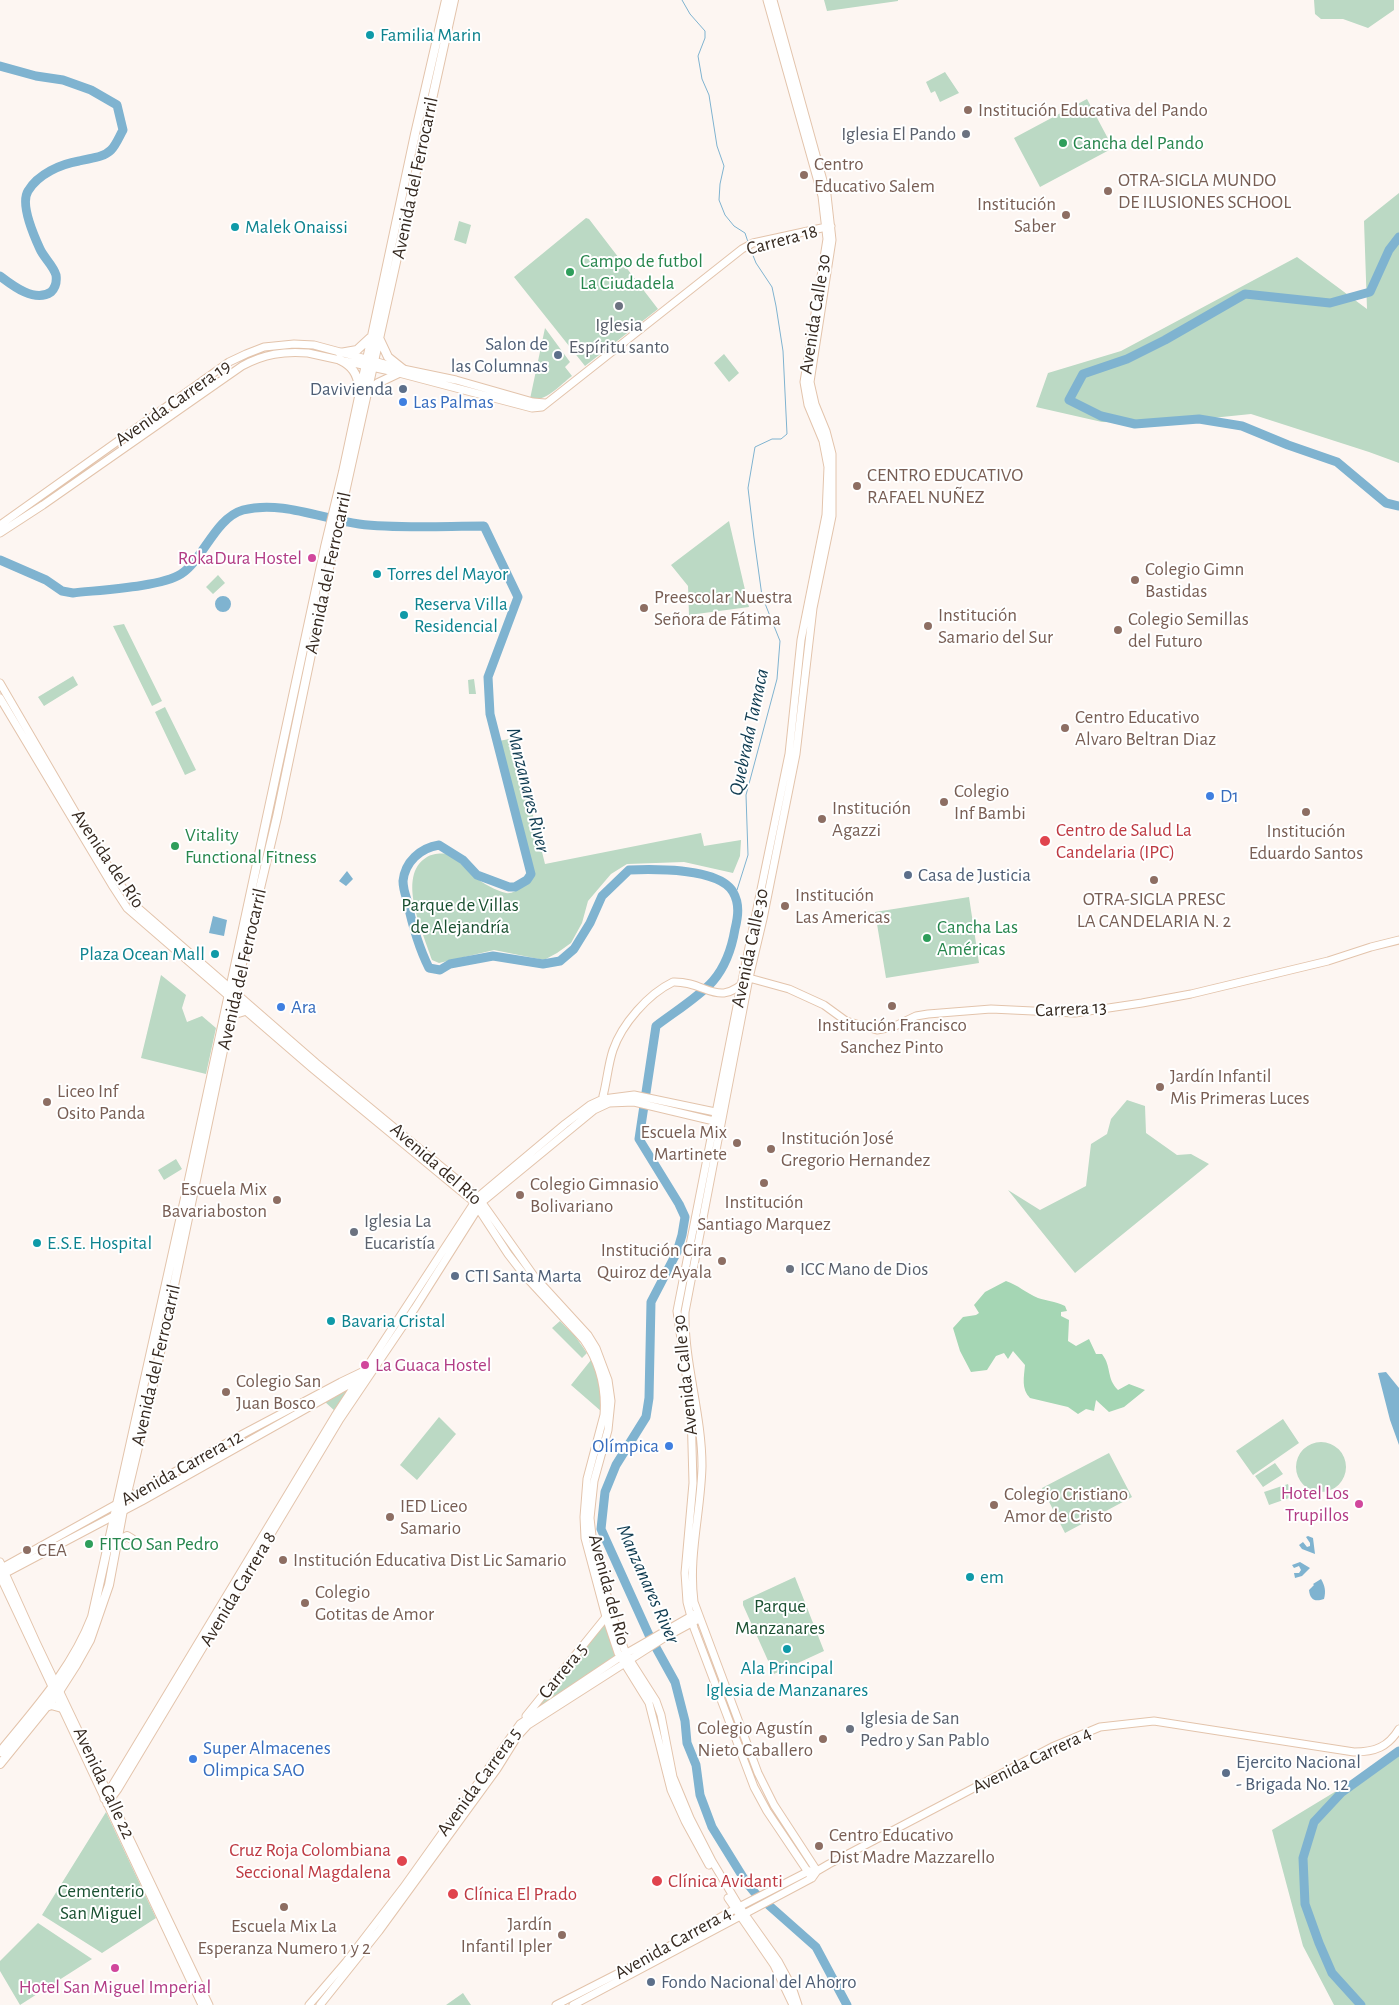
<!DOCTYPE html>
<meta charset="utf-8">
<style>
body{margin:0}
canvas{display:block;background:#fdf6f2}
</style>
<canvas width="1399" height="2005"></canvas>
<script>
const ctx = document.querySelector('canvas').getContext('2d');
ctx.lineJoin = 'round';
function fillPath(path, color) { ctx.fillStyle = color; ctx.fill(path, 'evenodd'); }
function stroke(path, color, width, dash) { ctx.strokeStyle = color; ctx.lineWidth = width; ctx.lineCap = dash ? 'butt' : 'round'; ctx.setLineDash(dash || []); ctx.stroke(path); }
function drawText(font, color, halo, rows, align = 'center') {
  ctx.font = font + ' "Alegreya Sans",sans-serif'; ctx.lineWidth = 4; ctx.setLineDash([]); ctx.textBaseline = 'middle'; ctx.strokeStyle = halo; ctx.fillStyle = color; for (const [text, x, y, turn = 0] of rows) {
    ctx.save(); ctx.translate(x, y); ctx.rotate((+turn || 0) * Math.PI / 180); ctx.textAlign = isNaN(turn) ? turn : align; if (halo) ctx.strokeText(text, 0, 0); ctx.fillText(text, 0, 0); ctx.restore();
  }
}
fillPath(new Path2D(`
 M 824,0 L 898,0 L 898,1 L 827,11 Z
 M 1314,0 L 1394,0 L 1394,10 L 1368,28 L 1343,19 L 1321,19 L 1315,14 Z
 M 945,72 L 959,93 L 940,102 L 935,91 L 931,93 L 926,82 Z
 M 1087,99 L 1113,148 L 1040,187 L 1014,138 Z
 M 1399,193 L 1399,463 L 1369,452 L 1251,414 L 1163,423 L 1102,422 L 1036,407 L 1048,373 L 1121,351 L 1297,257 L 1367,309 L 1364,221 Z
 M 586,218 L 589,219 L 658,309 L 585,366 L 514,277 Z
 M 459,221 L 471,225 L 466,244 L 454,240 Z
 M 545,328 L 570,362 L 565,367 L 572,376 C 560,385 545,403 530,399 Z
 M 724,354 L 739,373 L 729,382 L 714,363 Z
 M 729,521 L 749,607 L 689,615 L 688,586 L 671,565 Z
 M 218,575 L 225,583 L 213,594 L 206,587 Z
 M 124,624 L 162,701 L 152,706 L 113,626 Z
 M 73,676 L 78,685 L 44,706 L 38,697 Z
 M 474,679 L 476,694 L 469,694 L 468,680 Z
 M 165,707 L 196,770 L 185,775 L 155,712 Z
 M 514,738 L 545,864 L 701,833 L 704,846 L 741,840 L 740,856 L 733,873 L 684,862 L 627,864 L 611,874 L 588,901 L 582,923 L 571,943 L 557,953 L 544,960 L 494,950 L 439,963 L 432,960 C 424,934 395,876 427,857 C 432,854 443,852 449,855 C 459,860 466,870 475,877 C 482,883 497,891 506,893 C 516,895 527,881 534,875 L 499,741 Z
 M 969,897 L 979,963 L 886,978 L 875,912 Z
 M 161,975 L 186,995 L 182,1008 L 187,1022 L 202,1016 L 216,1028 L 206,1074 L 141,1058 Z
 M 1127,1100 L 1145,1106 L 1146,1133 L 1177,1155 L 1191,1154 L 1209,1164 L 1075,1273 L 1008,1190 L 1040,1210 L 1086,1186 L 1091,1144 L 1107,1134 L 1111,1119 Z
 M 176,1159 L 182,1169 L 164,1180 L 158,1170 Z
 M 560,1321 L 575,1336 L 587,1353 L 582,1358 L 552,1328 Z
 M 591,1360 L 602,1388 L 602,1412 L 571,1385 Z
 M 353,1384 L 336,1412 L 324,1401 Z
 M 439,1417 L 456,1434 L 417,1480 L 400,1465 Z
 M 1283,1419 L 1299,1443 L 1253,1475 L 1236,1451 Z
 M1296 1467a25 25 0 1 1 50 0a25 25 0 1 1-50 0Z
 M 1109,1453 L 1132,1497 L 1065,1533 L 1042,1488 Z
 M 1275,1463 L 1283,1474 L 1263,1487 L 1255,1476 Z
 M 1288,1484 L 1292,1497 L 1269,1505 L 1264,1492 Z
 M 795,1577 L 824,1651 L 774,1674 L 743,1605 L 743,1601 Z
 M 605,1623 L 617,1658 L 534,1711 Z
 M 1399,1753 L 1399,2005 L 1334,2005 L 1303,1946 L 1272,1830 Z
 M 106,1812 L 156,1918 L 102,1953 L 42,1915 Z
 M 38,1923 L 92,1959 L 20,2005 L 0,1971 L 0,1961 Z
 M 463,1993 L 471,2005 L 446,2005 Z`), '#bbd9c4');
fillPath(new Path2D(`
 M 1006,1281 C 1018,1285 1026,1293 1038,1298 C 1047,1301 1054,1301 1065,1306 L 1067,1311 L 1061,1312 L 1061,1316 L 1069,1320 L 1068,1341 L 1076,1346 L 1089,1339 L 1096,1354 L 1102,1354 C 1112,1367 1106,1378 1118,1390 L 1129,1384 L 1145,1390 L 1124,1407 L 1109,1412 L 1096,1400 L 1094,1411 L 1086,1409 L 1078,1414 L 1068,1407 L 1030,1398 C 1021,1389 1024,1377 1025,1365 L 1013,1351 L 1008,1359 L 1004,1353 L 996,1356 L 987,1370 L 971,1372 L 960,1351 L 953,1328 L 963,1317 L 976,1315 L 979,1313 L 974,1305 L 985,1292 Z`), '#a5d6b4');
fillPath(new Path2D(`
 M215 604a8 8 0 1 1 16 0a8 8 0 1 1-16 0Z
 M 347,871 L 353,879 L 346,886 L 339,881 Z
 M 213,916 L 227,920 L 224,936 L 209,933 Z
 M 1386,1372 L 1399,1388 L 1399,1445 L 1390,1420 L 1378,1373 Z
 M 1308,1536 L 1313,1538 L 1315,1554 L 1302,1549 L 1299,1545 L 1303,1542 L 1307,1547 L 1310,1546 L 1310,1543 L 1306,1537 Z
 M 1300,1562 L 1310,1568 L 1302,1576 L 1295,1578 L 1294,1573 L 1299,1573 L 1301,1570 L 1299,1566 L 1294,1568 L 1292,1565 Z
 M 1321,1579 C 1325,1586 1326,1591 1324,1599 C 1315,1602 1310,1600 1309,1590 L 1314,1585 L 1313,1584 Z`), '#7fb3d0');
stroke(new Path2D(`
 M 682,0 L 690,14 L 705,31 L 705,38 L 698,56 L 702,79 L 709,95 L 717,146 L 724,166 L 720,184 L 719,200 L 725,215 L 734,226 L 745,233 L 748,242
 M 734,893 L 737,890 L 748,855 L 746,795 L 777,679 L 780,641 L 762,596 L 754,538 L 748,488 L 755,447 L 772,439 L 781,439 L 787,434 L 783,351 L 776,306 L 772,287 L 756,263 L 750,248`), '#7fb3d0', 1);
stroke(new Path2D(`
 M 0,66 L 36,76 L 63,80 L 91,90 L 117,105 L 123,130 C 119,137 116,145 111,150 C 103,158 90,158 79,161 C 61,164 38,174 28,191 C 20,204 34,236 40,249 C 44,258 53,265 56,275 C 57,282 56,287 51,292 C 35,303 13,286 0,276
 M 1399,237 L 1389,250 L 1370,292 L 1330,303 L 1245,294 L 1165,340 L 1127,359 L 1083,374 L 1069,400 L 1101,416 L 1135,424 L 1199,419 L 1242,426 L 1288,445 L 1337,462 L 1386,503 L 1399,506
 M 0,560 L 46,580 L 62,591 L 73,593 C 98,590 161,587 181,574 C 203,560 215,518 243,510 C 281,500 322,519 359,524 C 397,529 445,526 484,526 L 518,597 L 488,677 L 490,714 L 531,874 L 527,880 L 515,887 L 509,887 L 477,875 L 463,860 L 439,845 C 420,848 405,862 403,881 C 403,887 405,894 407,900 C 412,924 418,946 429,968 L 440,970 L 450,964 L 493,956 L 543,964 L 560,961 L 574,949 L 590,923 L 602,896 L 629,870 C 654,869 719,868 733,892 C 740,904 738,917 735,929 C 732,947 725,967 713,981 C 700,996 673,1013 656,1026 L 639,1139 L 679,1204 L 685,1217 L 682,1235 L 677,1252 L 651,1302 L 649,1398 L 646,1417 L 616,1465 L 605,1492 L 601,1529 L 649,1635 L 675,1682 L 685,1721 L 687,1743 L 696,1765 L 700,1795 L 712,1827 L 746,1882 L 755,1893 L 816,1947 L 847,2005
 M 1361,2005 L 1332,1973 L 1319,1943 L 1305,1904 L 1303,1858 L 1314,1822 L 1342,1792 L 1399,1751`), '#7fb3d0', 9);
const secondary = new Path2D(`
 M 767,0 L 822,196 L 827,239 L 804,382 L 808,405 L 823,441 L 828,467 L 826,515 L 801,640 L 789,754 L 741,986 L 677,1311 L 691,1409 L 693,1483 L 685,1573 L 687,1602 L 694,1628 L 754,1787 L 767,1811 L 812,1878
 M 773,0 L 827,195 L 832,240 L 810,382 L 815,404 L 826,431 L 832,454 L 832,516 L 813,608 L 796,754 L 763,919 L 749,978 L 685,1312 C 684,1363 702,1414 702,1466 C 701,1512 688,1556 694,1602 L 758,1773 L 774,1805 L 817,1871
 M 0,525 L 229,362 L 246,354 L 264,347 L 294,344 L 314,345 L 403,369 L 456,380 L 533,402 L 545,403
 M 0,533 L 43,505 L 242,366 C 264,354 284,351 308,353 L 399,373 L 532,408 L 542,407 L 742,249 L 753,243 L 831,226
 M 0,683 L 81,822 L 117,880 L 138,908 L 316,1063 L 478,1197 L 534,1276 L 588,1335 L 596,1348 L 608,1380 L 611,1401 L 608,1430 L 594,1481 L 590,1518 L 592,1536 L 611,1611 L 626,1654 L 656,1701 L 661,1715 L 673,1777 L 690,1818 L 712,1861 L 739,1906 L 778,1961 L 792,1987 L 798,2005
 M 0,698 L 112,885 L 127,908 L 312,1068 L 474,1202 L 508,1254 L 525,1276 L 584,1340 C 600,1363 606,1388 604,1415 L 587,1479 L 584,1517 L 585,1538 L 606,1617 L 618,1653 L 649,1703 L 671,1790 L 685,1821 L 709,1865
 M 604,1102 L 603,1096 C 607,1081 608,1065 613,1050 C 622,1024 648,994 673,982 C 708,981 717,1010 749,978 L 789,989 L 824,1005 L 846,1021 L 877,1030 L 893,1027 L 916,1016 L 928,1014 L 991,1009 L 1075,1013 L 1142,1003 L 1191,994 L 1328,961 L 1371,947 L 1399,940
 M 0,1562 L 36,1642 L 209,2005
 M 0,1569 L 241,1435 L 341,1382 L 364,1371
 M 2,1575 L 142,1501 L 359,1379
 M 0,1576 L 202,2005
 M 526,1716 L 606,1617
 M 104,1799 L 335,1416 L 478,1197 L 565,1124 L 590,1105 L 603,1099 L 634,1095 L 720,1113
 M 107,1804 L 118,1789 L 340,1419 L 415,1308 L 482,1202 L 594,1110 L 609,1103 L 634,1102 L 718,1122
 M 728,1898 L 774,1965 L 793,2005
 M 309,2005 L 346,1962 L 403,1888 L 520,1724 L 620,1657 L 695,1614
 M 320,2005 L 379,1931 L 497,1769 L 517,1737 L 528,1725 L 664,1638 L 697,1620
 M 556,2005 L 650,1957 L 735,1909 L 809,1871
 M 573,2005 L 812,1878 L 817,1871 L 829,1864 L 1052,1747 L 1100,1727 L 1154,1721 L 1354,1752 C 1375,1752 1388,1747 1399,1729`);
const primary = new Path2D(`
 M 380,340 L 388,357 L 403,369
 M 340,353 L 357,350 L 370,338
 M 340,360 C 352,366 357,373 359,387
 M 368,392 L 378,383 L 399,373
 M 231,1019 L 235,1014 L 245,1011
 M 118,1541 L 127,1536 L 132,1539
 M 46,1707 L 51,1705 L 62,1708
 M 0,1752 C 35,1709 72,1669 92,1617 L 187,1189 L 325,547 L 343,472 L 415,134 L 446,0
 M 0,1764 L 60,1690 L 76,1665 L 90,1640 L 109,1585 L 123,1510 L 157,1367 L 235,993 L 277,817 L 342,506 L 454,0`);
stroke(secondary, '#e3c4ac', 9);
stroke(primary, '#e3c4ac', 10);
stroke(secondary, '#fff', 7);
stroke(primary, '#fff', 8);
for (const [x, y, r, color] of [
 [370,35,5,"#0f9aa8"],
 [968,110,5,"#8d6e63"],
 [966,134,5,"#6b7280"],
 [1063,143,5,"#2e9e5b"],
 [804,175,5,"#8d6e63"],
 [1108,191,5,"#8d6e63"],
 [1066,215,5,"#8d6e63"],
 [235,227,5,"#0f9aa8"],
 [570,272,5,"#2e9e5b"],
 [619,306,5,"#6b7280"],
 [558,355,5,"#5c6f8a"],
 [403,389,5,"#5c6f8a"],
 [403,402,5,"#3f7fe0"],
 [857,486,5,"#8d6e63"],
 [312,558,5,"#d1479c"],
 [377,574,5,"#0f9aa8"],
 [1135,580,5,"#8d6e63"],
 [644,608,5,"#8d6e63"],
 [404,615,5,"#0f9aa8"],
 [928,626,5,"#8d6e63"],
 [1118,630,5,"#8d6e63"],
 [1065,728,5,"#8d6e63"],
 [1210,796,5,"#3f7fe0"],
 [944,802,5,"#8d6e63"],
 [1306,812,5,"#8d6e63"],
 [822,819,5,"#8d6e63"],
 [1045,841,6,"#e0444e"],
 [175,846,5,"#2e9e5b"],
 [908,875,5,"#5c6f8a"],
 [1154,880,5,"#8d6e63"],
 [785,906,5,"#8d6e63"],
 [927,938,5,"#2e9e5b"],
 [215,954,5,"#0f9aa8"],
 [892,1006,5,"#8d6e63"],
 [281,1007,5,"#3f7fe0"],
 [1160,1087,5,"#8d6e63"],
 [47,1102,5,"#8d6e63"],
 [737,1143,5,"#8d6e63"],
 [771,1149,5,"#8d6e63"],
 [764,1183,5,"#8d6e63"],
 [520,1195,5,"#8d6e63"],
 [277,1200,5,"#8d6e63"],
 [354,1232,5,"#6b7280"],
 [37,1243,5,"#0f9aa8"],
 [722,1261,5,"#8d6e63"],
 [790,1269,5,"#6b7280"],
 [455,1276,5,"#5c6f8a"],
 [331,1321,5,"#0f9aa8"],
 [365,1365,5,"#d1479c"],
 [226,1392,5,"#8d6e63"],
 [669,1446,5,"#3f7fe0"],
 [1359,1504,5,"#d1479c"],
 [994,1505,5,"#8d6e63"],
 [390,1517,5,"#8d6e63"],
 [89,1544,5,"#2e9e5b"],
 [27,1550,5,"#8d6e63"],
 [283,1560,5,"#8d6e63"],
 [970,1577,5,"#0f9aa8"],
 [305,1603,5,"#8d6e63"],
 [787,1649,5,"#0f9aa8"],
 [850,1729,5,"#6b7280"],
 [823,1739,5,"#8d6e63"],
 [193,1759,5,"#3f7fe0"],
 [1226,1773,5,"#5c6f8a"],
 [819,1846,5,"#8d6e63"],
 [402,1861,6,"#e0444e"],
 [657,1881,6,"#e0444e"],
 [453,1894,6,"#e0444e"],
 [284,1907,5,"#8d6e63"],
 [562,1935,5,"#8d6e63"],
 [115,1968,5,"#d1479c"],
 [651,1982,5,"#5c6f8a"]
]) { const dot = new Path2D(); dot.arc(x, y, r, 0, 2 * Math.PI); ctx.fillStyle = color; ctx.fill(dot); stroke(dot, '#fff', 2); }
drawText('19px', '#0d838f', '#fff', [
 ["Familia Marin",380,35],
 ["Malek Onaissi",245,227],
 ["Torres del Mayor",387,574],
 ["Reserva Villa",414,604],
 ["Residencial",414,626],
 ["Plaza Ocean Mall",205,954,"right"],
 ["E.S.E. Hospital",47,1243],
 ["Bavaria Cristal",341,1321],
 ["em",980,1577],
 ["Ala Principal",787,1668,"center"],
 ["Iglesia de Manzanares",787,1690,"center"]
], 'left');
drawText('19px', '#785e54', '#fff', [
 ["Institución Educativa del Pando",978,110],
 ["Centro",814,164],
 ["Educativo Salem",814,186],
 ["OTRA-SIGLA MUNDO",1118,180],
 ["DE ILUSIONES SCHOOL",1118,202],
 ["Institución",1056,204,"right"],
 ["Saber",1056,226,"right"],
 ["CENTRO EDUCATIVO",867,475],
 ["RAFAEL NUÑEZ",867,497],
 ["Colegio Gimn",1145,569],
 ["Bastidas",1145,591],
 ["Preescolar Nuestra",654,597],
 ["Señora de Fátima",654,619],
 ["Institución",938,615],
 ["Samario del Sur",938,637],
 ["Colegio Semillas",1128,619],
 ["del Futuro",1128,641],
 ["Centro Educativo",1075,717],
 ["Alvaro Beltran Diaz",1075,739],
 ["Colegio",954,791],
 ["Inf Bambi",954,813],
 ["Institución",832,808],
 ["Agazzi",832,830],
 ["Institución",1306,831,"center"],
 ["Eduardo Santos",1306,853,"center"],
 ["Institución",795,895],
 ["Las Americas",795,917],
 ["OTRA-SIGLA PRESC",1154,899,"center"],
 ["LA CANDELARIA N. 2",1154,921,"center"],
 ["Institución Francisco",892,1025,"center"],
 ["Sanchez Pinto",892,1047,"center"],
 ["Jardín Infantil",1170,1076],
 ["Mis Primeras Luces",1170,1098],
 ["Liceo Inf",57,1091],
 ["Osito Panda",57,1113],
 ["Escuela Mix",727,1132,"right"],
 ["Martinete",727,1154,"right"],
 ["Institución José",781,1138],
 ["Gregorio Hernandez",781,1160],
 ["Colegio Gimnasio",530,1184],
 ["Bolivariano",530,1206],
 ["Escuela Mix",267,1189,"right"],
 ["Bavariaboston",267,1211,"right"],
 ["Institución",764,1202,"center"],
 ["Santiago Marquez",764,1224,"center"],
 ["Institución Cira",712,1250,"right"],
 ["Quiroz de Ayala",712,1272,"right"],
 ["Colegio San",236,1381],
 ["Juan Bosco",236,1403],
 ["Colegio Cristiano",1004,1494],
 ["Amor de Cristo",1004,1516],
 ["IED Liceo",400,1506],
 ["Samario",400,1528],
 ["CEA",37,1550],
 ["Institución Educativa Dist Lic Samario",293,1560],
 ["Colegio",315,1592],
 ["Gotitas de Amor",315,1614],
 ["Colegio Agustín",813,1728,"right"],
 ["Nieto Caballero",813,1750,"right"],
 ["Centro Educativo",829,1835],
 ["Dist Madre Mazzarello",829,1857],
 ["Jardín",552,1924,"right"],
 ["Infantil Ipler",552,1946,"right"],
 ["Escuela Mix La",284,1926,"center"],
 ["Esperanza Numero 1 y 2",284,1948,"center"]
], 'left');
drawText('19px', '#5b616d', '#fff', [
 ["Iglesia El Pando",956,134,"right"],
 ["Iglesia",619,325,"center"],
 ["Espíritu santo",619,347,"center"],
 ["Iglesia La",364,1221],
 ["Eucaristía",364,1243],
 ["ICC Mano de Dios",800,1269],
 ["Iglesia de San",860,1718],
 ["Pedro y San Pablo",860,1740]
], 'left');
drawText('19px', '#27864d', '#fff', [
 ["Cancha del Pando",1073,143],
 ["Campo de futbol",580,261],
 ["La Ciudadela",580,283],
 ["Vitality",185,835],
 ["Functional Fitness",185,857],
 ["Cancha Las",937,927],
 ["Américas",937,949],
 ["FITCO San Pedro",99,1544]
], 'left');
drawText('19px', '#362a21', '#fff', [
 ["Avenida del Ferrocarril",415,178,-78],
 ["Carrera 18",782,240,-15],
 ["Avenida Calle 30",815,314,-81],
 ["Avenida Carrera 19",173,403,-35],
 ["Avenida del Ferrocarril",328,573,-78],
 ["Avenida del Río",108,859,56],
 ["Avenida Calle 30",750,948,-78],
 ["Avenida del Ferrocarril",242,969,-77],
 ["Carrera 13",1071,1009,-3],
 ["Avenida del Río",436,1164,41],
 ["Avenida del Ferrocarril",156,1365,-77],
 ["Avenida Calle 30",685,1375,-96],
 ["Avenida Carrera 12",182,1468,-29],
 ["Avenida Carrera 8",238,1589,-59],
 ["Avenida del Río",609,1590,75],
 ["Carrera 5",563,1671,-51],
 ["Avenida Carrera 4",1032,1760,-26],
 ["Avenida Carrera 5",479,1782,-54],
 ["Avenida Calle 22",104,1783,65],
 ["Avenida Carrera 4",673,1943,-29]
]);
drawText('19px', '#4e5e75', '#fff', [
 ["Salon de",548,344,"right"],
 ["las Columnas",548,366,"right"],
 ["Davivienda",393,389,"right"],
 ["Casa de Justicia",918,875],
 ["CTI Santa Marta",465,1276],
 ["Ejercito Nacional",1236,1762],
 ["- Brigada No. 12",1236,1784],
 ["Fondo Nacional del Ahorro",661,1982]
], 'left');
drawText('19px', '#366cbe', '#fff', [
 ["Las Palmas",413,402],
 ["D1",1220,796],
 ["Ara",291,1007],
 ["Olímpica",659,1446,"right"],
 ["Super Almacenes",203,1748],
 ["Olimpica SAO",203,1770]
], 'left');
drawText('19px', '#b23c85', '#fff', [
 ["RokaDura Hostel",302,558],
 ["La Guaca Hostel",375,1365,"left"],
 ["Hotel Los",1349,1493],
 ["Trupillos",1349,1515],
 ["Hotel San Miguel Imperial",115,1987,"center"]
], 'right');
drawText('19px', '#be3a42', '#fff', [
 ["Centro de Salud La",1056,830],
 ["Candelaria (IPC)",1056,852],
 ["Cruz Roja Colombiana",391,1850,"right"],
 ["Seccional Magdalena",391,1872,"right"],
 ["Clínica Avidanti",668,1881],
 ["Clínica El Prado",464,1894]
], 'left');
drawText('19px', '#1a5031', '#fff', [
 ["Parque de Villas",460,905],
 ["de Alejandría",460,927],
 ["Parque",780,1606],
 ["Manzanares",780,1628],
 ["Cementerio",101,1891],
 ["San Miguel",101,1913]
]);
drawText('italic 20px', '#113d52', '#fff', [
 ["Quebrada Tamaca",749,732,-78],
 ["Manzanares River",528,790,76],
 ["Manzanares River",648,1584,66]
]);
</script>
